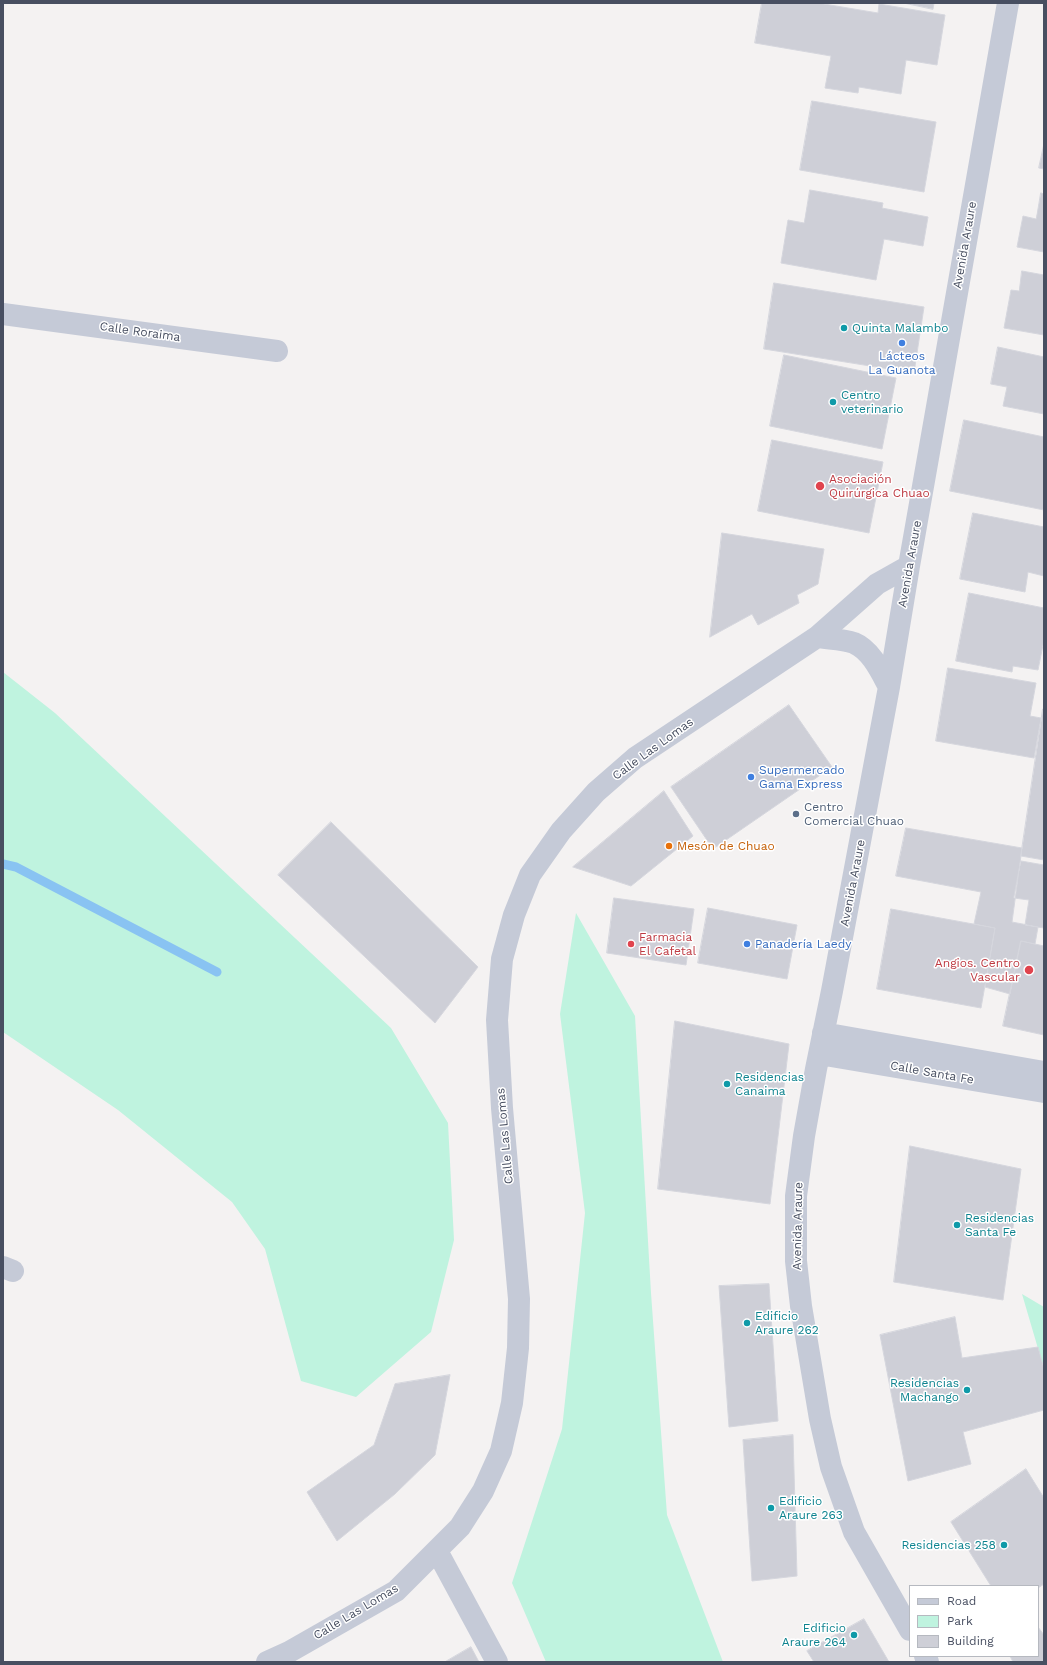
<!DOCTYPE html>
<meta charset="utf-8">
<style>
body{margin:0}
#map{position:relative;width:1047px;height:1665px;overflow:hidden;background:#f4f2f2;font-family:"Work Sans",sans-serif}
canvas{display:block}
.frame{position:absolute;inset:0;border:4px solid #484f61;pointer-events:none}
.legend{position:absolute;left:909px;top:1585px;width:130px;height:72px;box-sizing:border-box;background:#fff;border:1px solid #b6b9c0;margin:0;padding:5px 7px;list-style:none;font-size:12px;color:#484f61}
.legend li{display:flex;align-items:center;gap:8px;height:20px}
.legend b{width:20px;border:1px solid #b6b9c0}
</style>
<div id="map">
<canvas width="1047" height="1665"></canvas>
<div class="frame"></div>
<ul class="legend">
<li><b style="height:5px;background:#c5cad7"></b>Road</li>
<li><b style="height:11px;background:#bff3df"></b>Park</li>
<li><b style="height:11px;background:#cecfd7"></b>Building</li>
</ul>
</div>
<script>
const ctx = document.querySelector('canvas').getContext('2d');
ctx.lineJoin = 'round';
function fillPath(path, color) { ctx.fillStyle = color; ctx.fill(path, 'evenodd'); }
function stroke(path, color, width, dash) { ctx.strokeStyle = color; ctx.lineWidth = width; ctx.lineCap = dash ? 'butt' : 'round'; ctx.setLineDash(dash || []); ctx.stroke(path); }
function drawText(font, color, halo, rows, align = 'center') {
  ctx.font = font + ' "Work Sans",sans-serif'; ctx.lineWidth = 3; ctx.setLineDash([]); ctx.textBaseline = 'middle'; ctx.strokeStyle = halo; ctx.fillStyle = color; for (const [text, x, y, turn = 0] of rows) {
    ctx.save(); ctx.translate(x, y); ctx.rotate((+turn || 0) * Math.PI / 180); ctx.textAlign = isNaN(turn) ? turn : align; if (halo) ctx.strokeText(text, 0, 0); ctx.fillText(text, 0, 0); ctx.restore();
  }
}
fillPath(new Path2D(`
 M 3,672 L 55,713 L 391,1028 L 448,1123 L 454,1240 L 431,1332 L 356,1397 L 301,1381 L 265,1249 L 232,1202 L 118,1110 L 3,1032 Z
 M 576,913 L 635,1016 L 651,1293 L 667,1515 L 723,1662 L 546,1662 L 512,1583 L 562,1429 L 585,1213 L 560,1014 Z
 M 1022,1294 L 1044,1307 L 1044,1369 Z`), '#bff3df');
stroke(new Path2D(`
 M 3,864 L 16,867 L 217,972`), '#89c3f2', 9);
const building = new Path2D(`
 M 762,3 L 818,3 L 878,13 L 879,4 L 945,15 L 937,65 L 906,60 L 901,94 L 859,87 L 858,93 L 825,88 L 831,56 L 755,43 Z
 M 904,3 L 934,3 L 933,9 Z
 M 812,101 L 936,122 L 924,192 L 800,170 Z
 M 1044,144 L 1044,169 L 1039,168 Z
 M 810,190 L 883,203 L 882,208 L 928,217 L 923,246 L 884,239 L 876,280 L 781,263 L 788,220 L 804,223 Z
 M 1041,193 L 1044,194 L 1044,252 L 1017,247 L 1023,216 L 1036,219 Z
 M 1022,271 L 1044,275 L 1044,335 L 1004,328 L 1011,290 L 1019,291 Z
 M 774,283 L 924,307 L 914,373 L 764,349 Z
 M 998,347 L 1044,357 L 1044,414 L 1003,406 L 1007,387 L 991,384 Z
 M 784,355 L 896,378 L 882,449 L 770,426 Z
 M 964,420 L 1044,437 L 1044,510 L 950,491 Z
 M 772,440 L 883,462 L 869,533 L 758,511 Z
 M 973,513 L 1044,527 L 1044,576 L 1028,572 L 1025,592 L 960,579 Z
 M 722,533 L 824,549 L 818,584 L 797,595 L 799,603 L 758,625 L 752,614 L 710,637 Z
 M 969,593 L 1044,608 L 1044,640 L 1038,670 L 1013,666 L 1012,672 L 956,661 Z
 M 948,668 L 1036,683 L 1030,716 L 1041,718 L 1034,758 L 936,741 Z
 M 789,705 L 832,767 L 713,849 L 671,787 Z
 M 1043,709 L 1044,709 L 1044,860 L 1021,856 Z
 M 664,791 L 693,836 L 631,886 L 573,867 Z
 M 331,822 L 478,967 L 435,1023 L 278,875 Z
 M 906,828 L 1022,848 L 1012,922 L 1038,927 L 1035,944 L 1021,941 L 1010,994 L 985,987 L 995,928 L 974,924 L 981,892 L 896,876 Z
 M 1021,861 L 1044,865 L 1044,928 L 1025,925 L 1029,900 L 1014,898 Z
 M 614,898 L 694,909 L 686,965 L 607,953 Z
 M 708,908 L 797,925 L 787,979 L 698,963 Z
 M 891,909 L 995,928 L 981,1008 L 877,989 Z
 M 1021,941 L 1044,946 L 1044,1035 L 1003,1026 Z
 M 675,1021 L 789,1044 L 770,1204 L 658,1189 Z
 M 910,1146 L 1021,1169 L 1003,1300 L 894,1282 Z
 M 769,1284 L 778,1421 L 729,1427 L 719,1286 Z
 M 955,1317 L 962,1358 L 1038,1347 L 1044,1369 L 1044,1410 L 963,1432 L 971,1464 L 908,1481 L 880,1335 Z
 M 450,1375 L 435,1455 L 395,1494 L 337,1541 L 307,1492 L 374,1445 L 395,1384 Z
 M 793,1435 L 797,1576 L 752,1581 L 743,1440 Z
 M 1026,1469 L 1044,1498 L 1044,1584 L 1038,1588 L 1038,1586 L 991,1586 L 951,1522 Z
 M 864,1619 L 889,1662 L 814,1662 L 807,1651 Z
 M 1038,1627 L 1044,1635 L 1044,1662 L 1013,1662 L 1010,1656 L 1038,1656 Z
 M 471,1647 L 479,1662 L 445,1662 Z`);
fillPath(building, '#cecfd7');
stroke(building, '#d5d6dd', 1);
stroke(new Path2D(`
 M 3,314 L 277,351
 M 817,637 C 829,639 843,639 854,643 C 871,650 881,672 889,687
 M 823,1033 L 1044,1072
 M 819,1054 L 1044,1092
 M 3,1267 L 13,1271
 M 437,1551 L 497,1662
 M 910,1630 L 854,1532 L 831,1467 L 820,1419 L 801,1306 L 796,1261 L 796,1196 L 804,1136 L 816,1069 L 832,991 L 889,687 L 909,566 L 1008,3
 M 925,1656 L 928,1662
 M 267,1662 L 289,1652 L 396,1591 L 460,1527 L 483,1491 L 501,1451 L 512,1403 L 518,1348 L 519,1299 L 502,1108 L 497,1020 L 502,959 L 514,915 L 530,875 L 561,831 L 596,792 L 635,758 L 817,637 L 877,584 L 909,566`), '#c5cad7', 22);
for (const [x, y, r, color] of [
 [844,328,4,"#0f9aa8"],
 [902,343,4,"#3f7fe0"],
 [833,402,4,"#0f9aa8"],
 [820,486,5,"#e0444e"],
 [751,777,4,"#3f7fe0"],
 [796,814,4,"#5c6f8a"],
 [669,846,4,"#e8710a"],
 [631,944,4,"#e0444e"],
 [747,944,4,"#3f7fe0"],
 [1029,970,5,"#e0444e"],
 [727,1084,4,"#0f9aa8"],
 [957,1225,4,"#0f9aa8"],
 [747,1323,4,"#0f9aa8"],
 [967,1390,4,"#0f9aa8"],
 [771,1508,4,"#0f9aa8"],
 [1004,1545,4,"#0f9aa8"],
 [854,1635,4,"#0f9aa8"]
]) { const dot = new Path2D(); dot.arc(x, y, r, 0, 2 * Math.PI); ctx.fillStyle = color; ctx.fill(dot); stroke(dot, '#fff', 1.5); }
drawText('12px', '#484f61', '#fff', [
 ["Avenida Araure",965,245,-80],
 ["Calle Roraima",140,332,8],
 ["Avenida Araure",910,564,-80],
 ["Calle Las Lomas",653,749,-36],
 ["Avenida Araure",853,883,-79],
 ["Calle Santa Fe",932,1073,10],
 ["Calle Las Lomas",505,1136,-95],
 ["Avenida Araure",798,1226,-89],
 ["Calle Las Lomas",356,1612,-31]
]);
drawText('12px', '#0d838f', '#fff', [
 ["Quinta Malambo",852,328],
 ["Centro",841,395],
 ["veterinario",841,409],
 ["Residencias",735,1077],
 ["Canaima",735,1091],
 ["Residencias",965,1218],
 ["Santa Fe",965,1232],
 ["Edificio",755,1316],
 ["Araure 262",755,1330],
 ["Residencias",959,1383,"right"],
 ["Machango",959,1397,"right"],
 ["Edificio",779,1501],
 ["Araure 263",779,1515],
 ["Residencias 258",996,1545,"right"],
 ["Edificio",846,1628,"right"],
 ["Araure 264",846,1642,"right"]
], 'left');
drawText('12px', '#366cbe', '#fff', [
 ["Lácteos",902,356,"center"],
 ["La Guanota",902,370,"center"],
 ["Supermercado",759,770],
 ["Gama Express",759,784],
 ["Panadería Laedy",755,944]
], 'left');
drawText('12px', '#be3a42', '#fff', [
 ["Asociación",829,479],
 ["Quirúrgica Chuao",829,493],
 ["Farmacia",639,937],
 ["El Cafetal",639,951],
 ["Angios. Centro",1020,963,"right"],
 ["Vascular",1020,977,"right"]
], 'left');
drawText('12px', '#4e5e75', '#fff', [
 ["Centro",804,807],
 ["Comercial Chuao",804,821]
], 'left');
drawText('12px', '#c56008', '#fff', [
 ["Mesón de Chuao",677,846]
], 'left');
</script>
